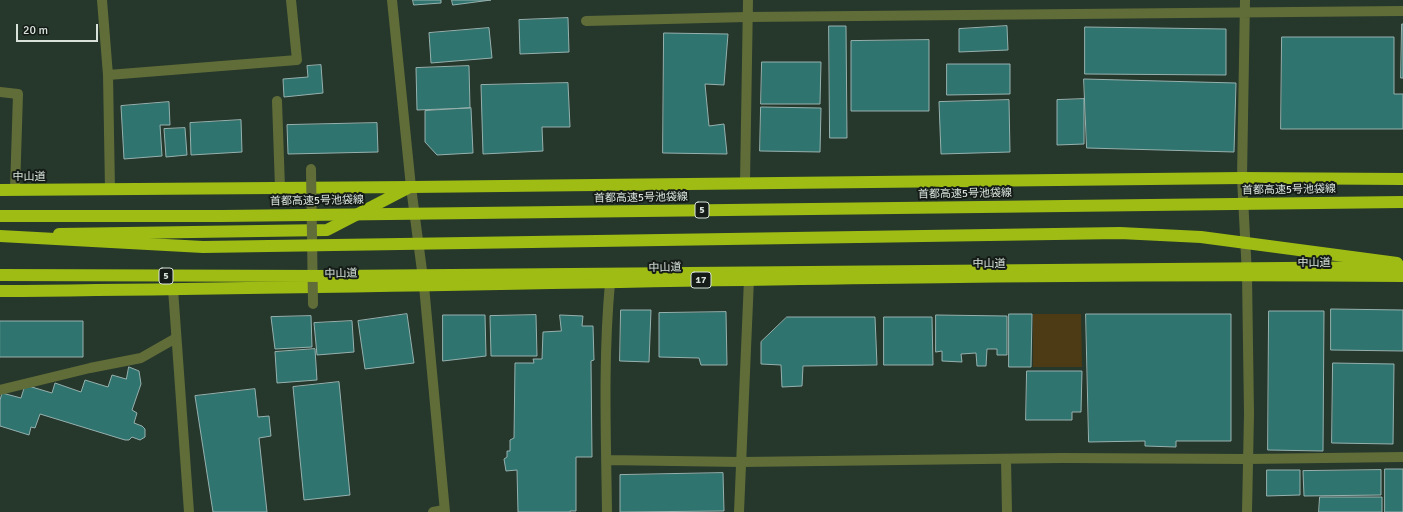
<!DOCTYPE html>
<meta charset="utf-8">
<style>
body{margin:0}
#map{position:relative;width:1403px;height:512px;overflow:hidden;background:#26372c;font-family:Signika,sans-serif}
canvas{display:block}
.scale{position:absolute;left:16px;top:24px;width:82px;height:18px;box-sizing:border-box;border:2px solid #d8e2db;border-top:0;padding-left:5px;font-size:12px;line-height:14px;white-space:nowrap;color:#d8e2db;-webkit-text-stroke:3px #151c17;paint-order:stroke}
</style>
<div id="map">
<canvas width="1403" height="512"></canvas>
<div class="scale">20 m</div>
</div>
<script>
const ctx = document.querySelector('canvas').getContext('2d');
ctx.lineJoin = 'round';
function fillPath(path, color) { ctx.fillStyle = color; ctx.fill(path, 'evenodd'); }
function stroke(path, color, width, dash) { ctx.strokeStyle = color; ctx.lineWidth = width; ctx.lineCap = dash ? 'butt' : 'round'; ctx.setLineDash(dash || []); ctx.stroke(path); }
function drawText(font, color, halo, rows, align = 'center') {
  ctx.font = font + ' Signika,"Noto Sans JP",sans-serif'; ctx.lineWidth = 4; ctx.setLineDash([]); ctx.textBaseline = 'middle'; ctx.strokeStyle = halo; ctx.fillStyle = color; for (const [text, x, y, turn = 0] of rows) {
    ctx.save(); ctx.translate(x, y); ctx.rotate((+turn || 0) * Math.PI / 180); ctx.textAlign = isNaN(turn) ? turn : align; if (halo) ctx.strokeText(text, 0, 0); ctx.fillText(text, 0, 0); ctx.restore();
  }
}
fillPath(new Path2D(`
 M 1033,314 L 1081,314 L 1082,367 L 1033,367 Z`), '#4c3b14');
const building = new Path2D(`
 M 413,0 L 441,0 L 441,3 L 414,5 Z
 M 452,0 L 491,0 L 453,5 Z
 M 568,18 L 569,52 L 520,54 L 519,20 Z
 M 1402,24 L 1403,24 L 1403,78 L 1401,78 Z
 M 829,26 L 846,26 L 847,138 L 830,138 Z
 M 1007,26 L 1008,50 L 959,52 L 959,29 Z
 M 1085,27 L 1226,29 L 1226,75 L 1085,74 Z
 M 489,28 L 492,58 L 431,63 L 429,33 Z
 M 664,33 L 728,34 L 724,85 L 705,84 L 709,126 L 724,124 L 727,154 L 663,153 Z
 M 1282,37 L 1394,37 L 1394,94 L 1403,94 L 1403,129 L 1281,129 Z
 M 929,40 L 929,111 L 851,111 L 851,41 Z
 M 762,62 L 821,62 L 820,104 L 761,104 Z
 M 947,64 L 1010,64 L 1010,94 L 947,95 Z
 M 321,65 L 323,93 L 284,97 L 283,79 L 308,77 L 307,66 Z
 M 469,66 L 470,108 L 417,110 L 416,68 Z
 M 1084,79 L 1236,83 L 1234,152 L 1087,148 Z
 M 568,83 L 570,127 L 542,127 L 543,151 L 483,154 L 481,85 Z
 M 1084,99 L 1084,144 L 1057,145 L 1057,100 Z
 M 1009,100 L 1010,152 L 941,154 L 939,102 Z
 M 169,102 L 170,125 L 160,125 L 162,156 L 124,159 L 121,106 Z
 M 761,107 L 821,108 L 820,152 L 760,151 Z
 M 471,108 L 473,153 L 437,155 L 425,142 L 425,111 Z
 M 241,120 L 242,152 L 191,155 L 190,123 Z
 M 377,123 L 378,152 L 288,154 L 287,125 Z
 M 185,128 L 187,155 L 166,157 L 164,129 Z
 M 1331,309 L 1403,310 L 1403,351 L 1331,350 Z
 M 621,310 L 651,310 L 649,362 L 620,361 Z
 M 1269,311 L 1324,311 L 1323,451 L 1268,450 Z
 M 726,312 L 727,365 L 701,365 L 699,358 L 659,357 L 659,313 Z
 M 407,314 L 414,363 L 365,369 L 358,321 Z
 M 1009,314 L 1032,314 L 1031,367 L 1009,367 Z
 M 1086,314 L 1231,314 L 1231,441 L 1176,441 L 1176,447 L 1145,446 L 1145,441 L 1089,442 Z
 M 443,315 L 485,315 L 486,356 L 443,361 Z
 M 536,315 L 537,356 L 491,356 L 490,316 Z
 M 560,315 L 583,316 L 582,326 L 593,326 L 594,360 L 591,361 L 592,457 L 576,457 L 576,511 L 570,511 L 570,512 L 518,512 L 517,470 L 506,471 L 504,459 L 507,457 L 507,451 L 510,451 L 510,440 L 514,438 L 515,363 L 534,363 L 533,359 L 542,359 L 543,332 L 561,331 Z
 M 936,315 L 1007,316 L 1007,355 L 997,355 L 997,349 L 987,349 L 986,366 L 977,366 L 976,353 L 961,354 L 962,362 L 942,361 L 942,351 L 936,352 Z
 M 311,316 L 312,347 L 275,349 L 271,317 Z
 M 787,317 L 875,317 L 877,365 L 803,366 L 802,386 L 782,387 L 781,365 L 761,364 L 761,342 Z
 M 884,317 L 932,317 L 933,365 L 884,365 Z
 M 0,321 L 83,321 L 83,357 L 0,357 Z
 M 352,321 L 354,352 L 317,355 L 314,323 Z
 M 315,349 L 317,380 L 277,383 L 275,352 Z
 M 1333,363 L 1394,364 L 1393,444 L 1332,443 Z
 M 129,367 L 139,371 L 141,384 L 132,410 L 137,413 L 134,423 L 142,426 L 145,429 L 145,437 L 140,440 L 132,437 L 129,440 L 125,440 L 40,414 L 35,428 L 31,427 L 29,435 L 0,426 L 0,400 L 2,393 L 21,398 L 25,385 L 52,393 L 55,383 L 81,392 L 85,380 L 108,387 L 112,375 L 126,379 Z
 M 1027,371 L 1082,371 L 1081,412 L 1072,412 L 1072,420 L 1026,420 Z
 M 339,382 L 350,495 L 304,500 L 293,387 Z
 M 255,389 L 258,417 L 269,416 L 271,436 L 259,438 L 267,512 L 213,512 L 195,396 Z
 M 1385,469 L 1403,469 L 1403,512 L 1385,512 Z
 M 1267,470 L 1300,470 L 1300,495 L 1267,496 Z
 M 1381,470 L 1381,495 L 1304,496 L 1303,471 Z
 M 723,473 L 724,511 L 620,512 L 620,475 Z
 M 1320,497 L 1382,497 L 1382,512 L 1319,512 Z`);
fillPath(building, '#307470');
stroke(building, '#96b1ae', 1);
stroke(new Path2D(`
 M 102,0 L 108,75 L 110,190
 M 586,21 L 747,17
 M 108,75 L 297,60 L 291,0
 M 277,101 L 280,188
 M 0,390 L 90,368 L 141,358 L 176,338
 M 1006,459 L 1007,512
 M 606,460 L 741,462
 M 607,512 C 606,436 603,359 610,283`), '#606d38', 10);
stroke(new Path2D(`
 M 392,0 L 411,187 L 424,286 L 445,512
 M 1245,0 L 1242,178 L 1247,275 L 1249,414 L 1247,512
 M 747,17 L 1403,11
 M 0,92 L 18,94 L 15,190
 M 745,183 L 748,0
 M 173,289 L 189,512
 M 741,462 L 1062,458 L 1248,459 L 1403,457
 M 433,512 L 444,510
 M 739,512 L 749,279`), '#606d38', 10);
stroke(new Path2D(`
 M 0,190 L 411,187 L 1242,178 L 1403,179
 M 59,234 L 327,230 L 408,188
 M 466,243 L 1120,233 L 1201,237 L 1397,263
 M 0,291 C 468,287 935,272 1403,276`), '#9ebc14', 12);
stroke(new Path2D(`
 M 311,169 L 313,304`), '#606d38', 10);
stroke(new Path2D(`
 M 0,216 L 221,216 L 1403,202
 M 0,236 L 203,247 L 466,243
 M 0,275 L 332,276 L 1403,267`), '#9ebc14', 12);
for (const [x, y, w] of [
 [702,210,14],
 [166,276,14],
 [701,280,20]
]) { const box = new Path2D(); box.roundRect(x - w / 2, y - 8, w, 16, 3); ctx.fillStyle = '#151c17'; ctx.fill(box); stroke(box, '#d8e2db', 1); }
drawText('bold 10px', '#d8e2db', null, [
 ["5",702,210],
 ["5",166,276],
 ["17",701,280]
]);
drawText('11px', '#d8e2db', '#151c17', [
 ["中山道",29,177],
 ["首都高速5号池袋線",1289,190,-1],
 ["首都高速5号池袋線",965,194,-1],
 ["首都高速5号池袋線",641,198,-1],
 ["首都高速5号池袋線",317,201,-1],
 ["中山道",1314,263],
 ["中山道",989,264],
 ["中山道",665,268,-1],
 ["中山道",341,274,-1]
]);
</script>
